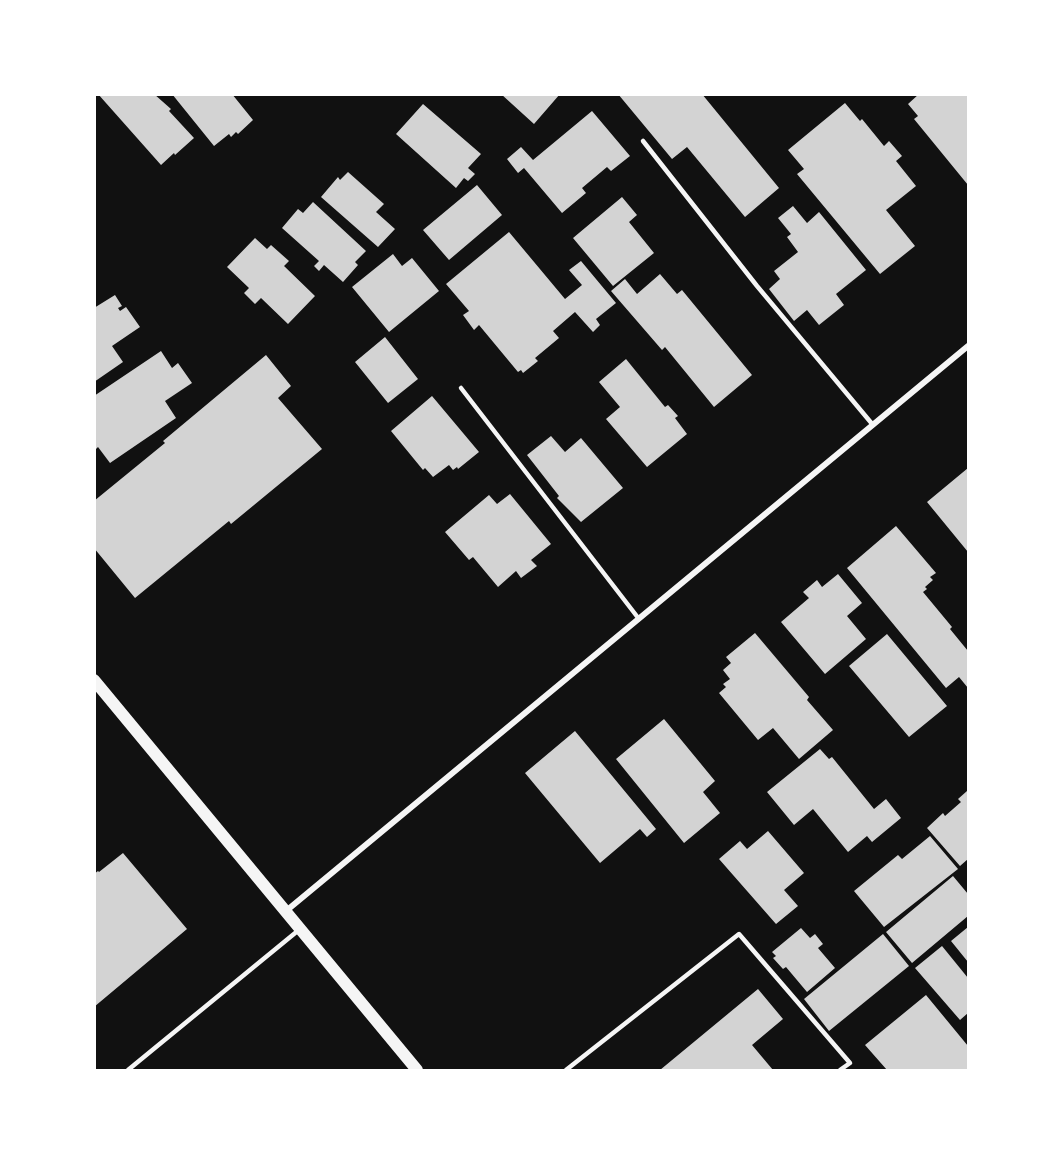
<!DOCTYPE html>
<style>
body{margin:0}
#map{position:relative;width:1063px;height:1165px;overflow:hidden;background:#111;font-family:"Varela Round",sans-serif}
canvas{display:block}
.frame{position:absolute;inset:0;border:96px solid #fff;pointer-events:none}
</style>
<div id="map">
<canvas width="1063" height="1165"></canvas>
<div class="frame"></div>
</div>
<script>
const ctx = document.querySelector('canvas').getContext('2d');
ctx.lineJoin = 'round';
function fillPath(path, color) { ctx.fillStyle = color; ctx.fill(path, 'evenodd'); }
function stroke(path, color, width, dash) { ctx.strokeStyle = color; ctx.lineWidth = width; ctx.lineCap = dash ? 'butt' : 'round'; ctx.setLineDash(dash || []); ctx.stroke(path); }
fillPath(new Path2D(`
 M 98,94 L 154,94 L 171,109 L 169,111 L 194,138 L 175,155 L 174,153 L 161,165 Z
 M 172,94 L 232,94 L 253,120 L 238,134 L 236,132 L 231,137 L 229,134 L 214,146 Z
 M 501,94 L 560,94 L 534,124 Z
 M 618,94 L 702,94 L 779,188 L 745,217 L 687,147 L 672,159 Z
 M 919,94 L 968,94 L 968,185 L 914,119 L 918,116 L 908,104 Z
 M 845,103 L 860,121 L 862,119 L 884,146 L 889,141 L 902,156 L 896,161 L 916,186 L 886,210 L 915,246 L 880,274 L 797,174 L 804,169 L 788,150 Z
 M 423,104 L 481,154 L 468,168 L 475,174 L 468,181 L 464,178 L 456,188 L 396,134 Z
 M 592,111 L 630,156 L 611,171 L 607,167 L 582,188 L 586,193 L 562,213 L 524,168 L 518,173 L 507,159 L 521,147 L 533,160 Z
 M 348,172 L 384,204 L 376,212 L 395,229 L 378,247 L 321,197 L 338,177 L 340,180 Z
 M 477,185 L 502,215 L 449,260 L 423,230 Z
 M 622,197 L 637,215 L 629,222 L 654,253 L 613,286 L 573,238 Z
 M 313,202 L 366,251 L 355,262 L 358,265 L 343,282 L 324,265 L 319,271 L 314,266 L 319,261 L 282,228 L 298,209 L 303,213 Z
 M 793,206 L 807,223 L 819,212 L 866,270 L 836,294 L 844,305 L 819,325 L 807,310 L 794,321 L 769,289 L 780,279 L 774,271 L 798,252 L 787,237 L 791,234 L 778,218 Z
 M 509,232 L 565,299 L 582,285 L 569,270 L 581,261 L 616,303 L 596,319 L 600,325 L 593,332 L 575,312 L 553,331 L 559,338 L 535,358 L 538,361 L 523,373 L 521,370 L 518,372 L 479,325 L 474,330 L 463,315 L 469,311 L 446,284 Z
 M 255,238 L 267,249 L 271,245 L 289,261 L 284,266 L 315,296 L 288,324 L 261,298 L 255,304 L 244,293 L 249,288 L 227,267 Z
 M 393,254 L 402,266 L 412,258 L 439,291 L 389,332 L 352,287 Z
 M 660,274 L 677,294 L 682,290 L 752,375 L 714,407 L 665,347 L 662,350 L 611,291 L 625,279 L 637,294 Z
 M 115,295 L 122,306 L 118,308 L 120,311 L 126,307 L 140,327 L 112,346 L 123,362 L 94,382 L 94,308 Z
 M 385,337 L 418,379 L 388,403 L 355,362 Z
 M 161,351 L 172,368 L 178,363 L 192,383 L 165,401 L 176,418 L 110,463 L 98,447 L 96,449 L 94,447 L 94,396 Z
 M 266,355 L 291,386 L 278,398 L 322,449 L 231,524 L 229,521 L 135,598 L 94,548 L 94,501 L 165,443 L 163,441 Z
 M 626,359 L 665,407 L 668,405 L 678,416 L 675,418 L 687,434 L 647,467 L 606,419 L 620,407 L 599,382 Z
 M 432,396 L 479,452 L 458,469 L 457,467 L 453,470 L 449,465 L 433,477 L 425,468 L 423,470 L 391,431 Z
 M 551,436 L 565,452 L 581,438 L 623,488 L 581,522 L 557,498 L 559,496 L 527,455 Z
 M 968,468 L 968,552 L 927,502 Z
 M 510,494 L 551,544 L 531,560 L 537,566 L 521,578 L 516,571 L 498,587 L 473,557 L 469,560 L 445,532 L 489,495 L 497,504 Z
 M 896,526 L 936,573 L 930,577 L 933,580 L 925,587 L 927,589 L 923,592 L 952,627 L 950,629 L 968,651 L 968,688 L 959,677 L 946,688 L 847,568 Z
 M 838,574 L 862,603 L 847,616 L 866,639 L 825,674 L 781,622 L 809,598 L 803,592 L 817,580 L 822,587 Z
 M 755,633 L 809,697 L 807,700 L 833,730 L 799,759 L 773,728 L 758,740 L 719,693 L 726,687 L 723,684 L 730,679 L 723,670 L 731,663 L 726,657 Z
 M 887,634 L 947,706 L 909,737 L 849,666 Z
 M 664,719 L 715,781 L 703,792 L 720,813 L 684,843 L 616,759 Z
 M 575,731 L 656,829 L 647,837 L 640,829 L 600,863 L 525,773 Z
 M 820,749 L 829,759 L 832,757 L 874,809 L 886,799 L 901,818 L 872,842 L 867,836 L 848,852 L 813,809 L 794,825 L 767,792 Z
 M 967,791 L 968,859 L 960,866 L 927,828 L 943,813 L 945,816 L 961,802 L 958,799 Z
 M 768,831 L 804,873 L 784,890 L 798,906 L 776,924 L 719,859 L 740,841 L 747,849 Z
 M 930,836 L 958,869 L 884,927 L 854,891 L 898,855 L 902,859 Z
 M 123,853 L 187,929 L 94,1007 L 94,874 L 98,871 L 99,872 Z
 M 953,876 L 968,894 L 968,916 L 912,963 L 886,932 Z
 M 968,927 L 968,962 L 951,941 Z
 M 801,928 L 810,938 L 815,934 L 823,944 L 818,948 L 835,968 L 807,992 L 786,967 L 783,969 L 773,958 L 776,956 L 772,952 Z
 M 883,934 L 909,966 L 829,1031 L 804,999 Z
 M 942,946 L 968,978 L 968,1013 L 960,1020 L 915,968 Z
 M 758,989 L 783,1019 L 752,1045 L 773,1070 L 660,1070 Z
 M 926,995 L 968,1046 L 968,1070 L 887,1070 L 865,1045 Z`), '#d3d3d3');
stroke(new Path2D(`
 M 643,141 L 757,286 L 873,425
 M 461,388 L 639,619
 M 128,1070 L 300,929
 M 566,1070 L 739,934 L 850,1063 L 840,1070`), '#f5f5f5', 4.5);
stroke(new Path2D(`
 M 286,911 L 968,346`), '#f5f5f5', 6);
stroke(new Path2D(`
 M 94,680 L 417,1070`), '#f5f5f5', 12);
</script>
